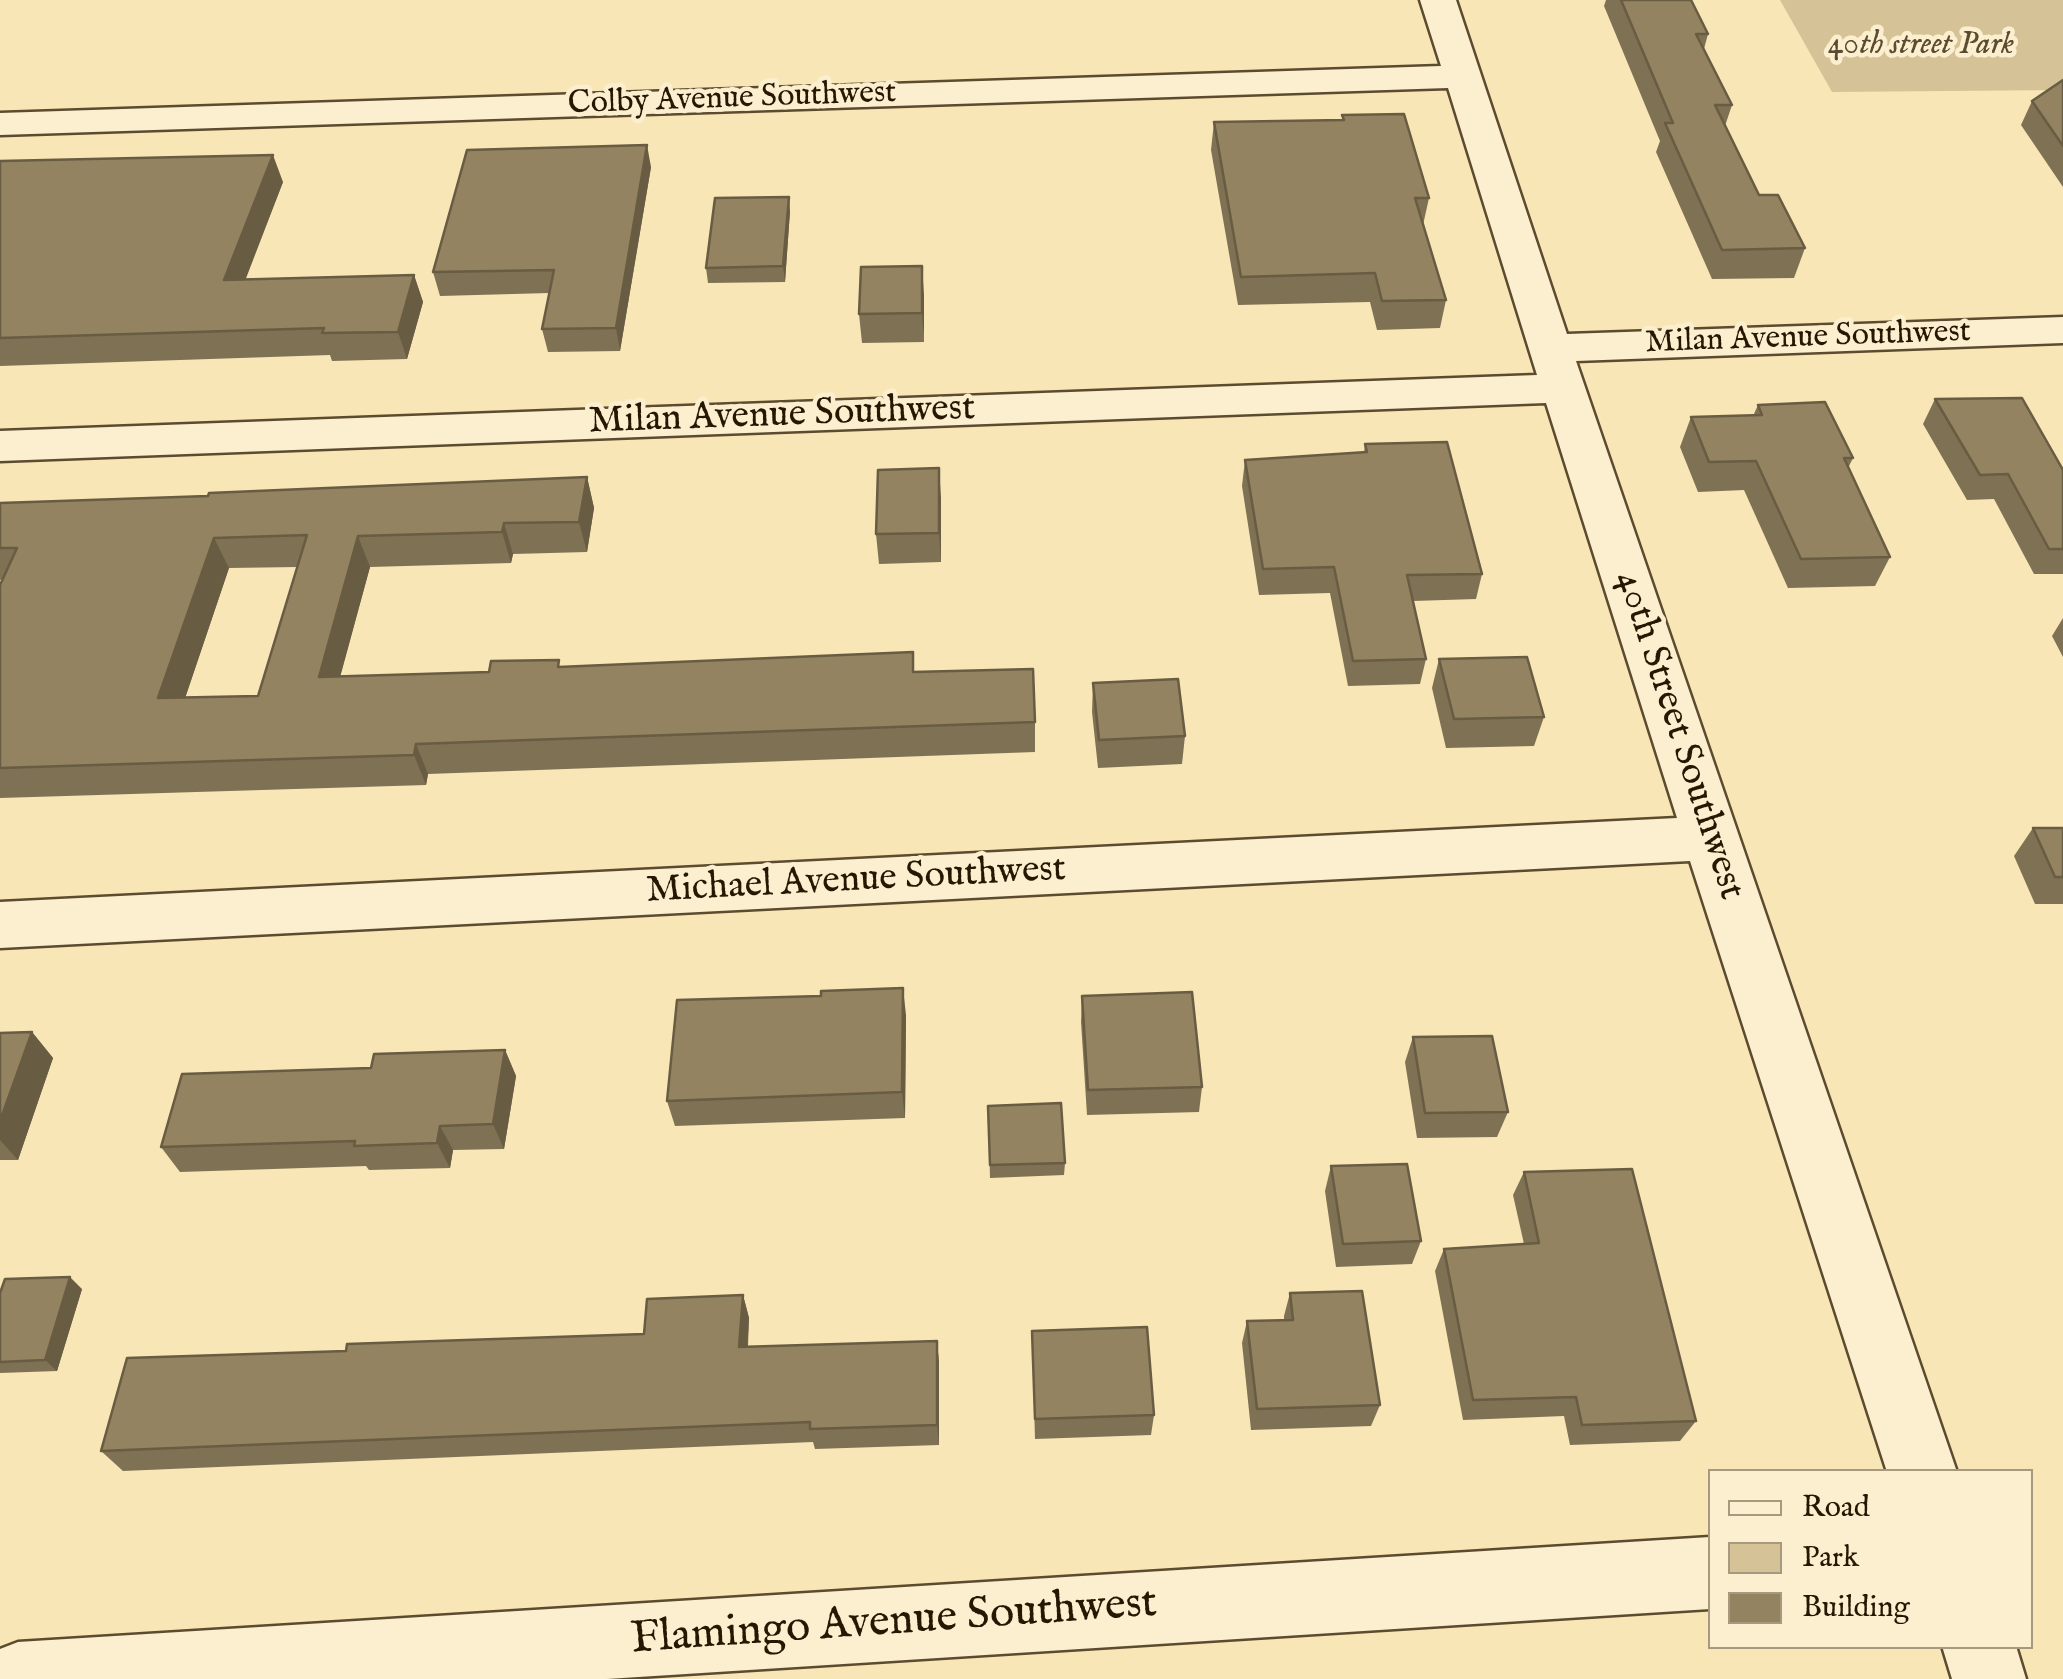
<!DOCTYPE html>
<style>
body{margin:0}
#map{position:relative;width:2063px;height:1679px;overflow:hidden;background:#f9e6b6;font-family:"IM FELL English",serif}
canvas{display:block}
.legend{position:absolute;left:1708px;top:1469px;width:325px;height:180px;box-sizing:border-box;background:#fbefd0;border:2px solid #a6997e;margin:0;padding:12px 18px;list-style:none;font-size:30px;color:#271702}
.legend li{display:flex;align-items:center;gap:20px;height:50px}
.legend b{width:50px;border:2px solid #a6997e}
</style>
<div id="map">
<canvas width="2063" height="1679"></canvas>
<ul class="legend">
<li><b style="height:12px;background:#fbefd0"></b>Road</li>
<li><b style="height:28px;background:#d5c397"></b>Park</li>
<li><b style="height:28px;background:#948360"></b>Building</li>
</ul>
</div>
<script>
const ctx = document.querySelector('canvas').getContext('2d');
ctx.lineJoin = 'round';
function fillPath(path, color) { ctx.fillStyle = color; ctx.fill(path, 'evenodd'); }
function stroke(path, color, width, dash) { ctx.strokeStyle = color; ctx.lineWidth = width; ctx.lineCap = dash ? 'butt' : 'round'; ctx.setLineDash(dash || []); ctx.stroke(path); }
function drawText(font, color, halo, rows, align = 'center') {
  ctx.font = font + ' "IM FELL English",serif'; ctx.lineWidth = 9; ctx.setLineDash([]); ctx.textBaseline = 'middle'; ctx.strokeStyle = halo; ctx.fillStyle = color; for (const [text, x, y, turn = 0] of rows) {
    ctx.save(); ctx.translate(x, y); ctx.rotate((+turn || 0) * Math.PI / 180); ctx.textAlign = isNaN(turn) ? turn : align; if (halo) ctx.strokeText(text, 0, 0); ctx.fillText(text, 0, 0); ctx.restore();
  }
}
fillPath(new Path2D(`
 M 1780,0 L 2063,0 L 2063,90 L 1832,92 Z`), '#d5c397');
const minor = new Path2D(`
 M 1420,0 L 1456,0 L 1567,334 L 2063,317 L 2063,343 L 1576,361 L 1957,1472 L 1887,1472 L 1690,861 L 0,948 L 0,902 L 1677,818 L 1546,403 L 0,461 L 0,431 L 1537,375 L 1448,88 L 0,135 L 0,113 L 1441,66 Z
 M 1710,1537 L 1710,1609 L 607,1679 L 0,1679 L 0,1649 L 18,1642 Z
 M 1942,1646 L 2016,1646 L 2026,1679 L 1952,1679 Z`);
stroke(minor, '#5c4b2f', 5);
fillPath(minor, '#fbefd0');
fillPath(new Path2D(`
 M 1606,0 L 1691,0 L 1708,34 L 1704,49 L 1732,105 L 1725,126 L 1759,195 L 1805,248 L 1794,278 L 1712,279 L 1656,152 L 1660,141 L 1604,6 Z
 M 2063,80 L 2063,187 L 2021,125 L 2032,101 Z
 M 1342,115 L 1429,198 L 1423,225 L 1446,300 L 1440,328 L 1377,330 L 1370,302 L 1238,305 L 1211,150 L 1214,122 L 1342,120 Z
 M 0,161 L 283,182 L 245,279 L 414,275 L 423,302 L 407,359 L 332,361 L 330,355 L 0,366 Z
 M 651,167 L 620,351 L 548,352 L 542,329 L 549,293 L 440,296 L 433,272 Z
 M 790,211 L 785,282 L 708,283 L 706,268 Z
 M 922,266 L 924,342 L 862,343 L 859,314 Z
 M 1935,399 L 2063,470 L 2063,574 L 2034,574 L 1994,499 L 1967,500 L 1923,424 Z
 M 1758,405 L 1853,458 L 1848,468 L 1890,557 L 1875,586 L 1788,588 L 1744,490 L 1698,492 L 1680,447 L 1691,417 L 1753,416 Z
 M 1365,444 L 1482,574 L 1476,599 L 1413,601 L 1426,659 L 1420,684 L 1348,686 L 1330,593 L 1259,595 L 1242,486 L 1245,460 L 1364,453 Z
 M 587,477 L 594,508 L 587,552 L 513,554 L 511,563 L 370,567 L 340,676 L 489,672 L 561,666 L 915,672 L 1035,722 L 1035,752 L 428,774 L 426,785 L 0,798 L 0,585 L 3,579 L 0,580 L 0,503 L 208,496 ZM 297,567 L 258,696 L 185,698 L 229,568 Z
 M 941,498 L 941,562 L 879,564 L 876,534 Z
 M 2063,618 L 2063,657 L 2052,636 Z
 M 1439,659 L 1544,717 L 1534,746 L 1446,748 L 1432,688 Z
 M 1093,683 L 1185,736 L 1182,764 L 1098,768 L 1092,712 Z
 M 2033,828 L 2063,828 L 2063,904 L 2035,904 L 2014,856 Z
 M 1082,996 L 1202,1087 L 1199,1112 L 1087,1115 L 1081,1022 Z
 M 906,1015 L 905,1118 L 675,1126 L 667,1101 Z
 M 32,1032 L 53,1058 L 18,1160 L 0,1160 L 0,1033 Z
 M 1413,1037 L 1508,1112 L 1497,1137 L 1417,1138 L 1405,1062 Z
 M 505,1050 L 516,1076 L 504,1149 L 453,1150 L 450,1168 L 369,1170 L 366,1166 L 180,1172 L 161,1147 L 371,1068 Z
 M 988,1106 L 1065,1163 L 1064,1175 L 990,1178 Z
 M 1331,1166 L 1421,1241 L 1412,1264 L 1336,1267 L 1325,1191 Z
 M 1524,1172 L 1696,1421 L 1680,1441 L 1570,1445 L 1564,1416 L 1463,1420 L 1435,1271 L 1444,1249 L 1524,1244 L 1513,1195 Z
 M 82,1289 L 57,1371 L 0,1373 L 0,1293 Z
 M 1290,1293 L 1380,1405 L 1371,1426 L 1251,1430 L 1242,1343 L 1247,1321 L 1284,1320 L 1284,1316 Z
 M 743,1295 L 749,1318 L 748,1347 L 937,1341 L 939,1363 L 939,1445 L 815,1449 L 813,1442 L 123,1471 L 101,1451 L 644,1334 Z
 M 1032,1331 L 1154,1415 L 1151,1435 L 1035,1439 Z`), '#7f7153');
fillPath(new Path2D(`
 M 647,145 L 651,167 L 620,351 L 616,328 Z
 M 273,155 L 283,182 L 235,307 L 224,280 Z
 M 789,197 L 790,211 L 785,282 L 783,266 Z
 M 922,266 L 924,295 L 924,342 L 922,313 Z
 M 414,275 L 423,302 L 407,359 L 398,332 Z
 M 939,468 L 941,498 L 941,562 L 939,533 Z
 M 587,477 L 594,508 L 587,552 L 579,522 Z
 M 504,523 L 513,554 L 511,563 L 502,532 Z
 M 358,536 L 370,567 L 332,707 L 319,677 Z
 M 214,538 L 229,568 L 175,728 L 158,698 Z
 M 416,744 L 428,774 L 426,785 L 414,755 Z
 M 903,988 L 906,1015 L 905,1118 L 902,1092 Z
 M 32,1032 L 53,1058 L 18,1160 L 0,1140 L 0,1121 Z
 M 505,1050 L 516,1076 L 504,1149 L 493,1124 Z
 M 440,1126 L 453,1150 L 450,1168 L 437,1143 Z
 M 70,1277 L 82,1289 L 57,1371 L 45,1360 Z
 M 743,1295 L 749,1318 L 746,1369 L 739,1347 Z
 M 937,1341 L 939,1363 L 939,1445 L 937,1425 Z`), '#685c43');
const building = new Path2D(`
 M 1621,0 L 1691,0 L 1708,34 L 1696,34 L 1732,105 L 1715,105 L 1759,195 L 1778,195 L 1805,248 L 1722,250 L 1665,123 L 1673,123 Z
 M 2063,80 L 2063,146 L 2032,101 Z
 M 1404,114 L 1429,198 L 1415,198 L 1446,300 L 1382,301 L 1375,273 L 1241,277 L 1214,122 L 1344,120 L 1342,115 Z
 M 647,145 L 616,328 L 542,329 L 554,270 L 433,272 L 467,150 Z
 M 273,155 L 224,280 L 414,275 L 398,332 L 322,333 L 324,328 L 0,338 L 0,161 Z
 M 789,197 L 783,266 L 706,268 L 715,198 Z
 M 922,266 L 922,313 L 859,314 L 861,267 Z
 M 2022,398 L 2063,470 L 2063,549 L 2049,549 L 2008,474 L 1980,475 L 1935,399 Z
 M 1825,402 L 1853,458 L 1844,458 L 1890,557 L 1801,559 L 1756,461 L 1709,462 L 1691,417 L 1762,415 L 1758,405 Z
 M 1447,442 L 1482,574 L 1407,575 L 1426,659 L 1353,661 L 1334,567 L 1263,569 L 1245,460 L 1367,452 L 1365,444 Z
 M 939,468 L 939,533 L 876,534 L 878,470 Z
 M 587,477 L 579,522 L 504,523 L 502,532 L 358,536 L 319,677 L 489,672 L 491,661 L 559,660 L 558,667 L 913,652 L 913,672 L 1033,669 L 1035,722 L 416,744 L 414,755 L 0,768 L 0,585 L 17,548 L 0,548 L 0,503 L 208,496 L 209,493 ZM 307,535 L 258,696 L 158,698 L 214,538 Z
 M 1527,657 L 1544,717 L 1454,719 L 1439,659 Z
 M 1178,679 L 1185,736 L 1099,740 L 1093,683 Z
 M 2033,828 L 2063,828 L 2063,877 L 2055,877 Z
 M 903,988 L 902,1092 L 667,1101 L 677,1000 L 821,996 L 821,991 Z
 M 1192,992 L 1202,1087 L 1088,1090 L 1082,996 Z
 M 32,1032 L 0,1121 L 0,1033 Z
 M 1492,1036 L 1508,1112 L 1425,1113 L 1413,1037 Z
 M 505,1050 L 493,1124 L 440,1126 L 437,1143 L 354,1146 L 355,1141 L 161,1147 L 182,1074 L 371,1068 L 374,1054 Z
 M 1061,1103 L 1065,1163 L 990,1165 L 988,1106 Z
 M 1407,1164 L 1421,1241 L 1343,1244 L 1331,1166 Z
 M 1632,1169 L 1696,1421 L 1582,1425 L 1576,1397 L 1473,1400 L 1444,1249 L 1539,1243 L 1524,1172 Z
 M 70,1277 L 45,1360 L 0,1362 L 0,1293 L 5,1279 Z
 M 1362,1291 L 1380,1405 L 1257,1409 L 1247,1321 L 1293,1320 L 1290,1293 Z
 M 743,1295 L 739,1347 L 937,1341 L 937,1425 L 810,1429 L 810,1422 L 101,1451 L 127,1358 L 346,1351 L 347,1344 L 644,1334 L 647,1299 Z
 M 1147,1327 L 1154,1415 L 1035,1419 L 1032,1331 Z`);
fillPath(building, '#948360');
stroke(building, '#685c43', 2.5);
drawText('italic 32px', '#5b4b2f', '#fbefd0', [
 ["40th street Park",1921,46]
]);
drawText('32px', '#271702', '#fbefd0', [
 ["Colby Avenue Southwest",732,100,-2],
 ["Milan Avenue Southwest",1808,339,-2]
]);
drawText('38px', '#271702', '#fbefd0', [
 ["Milan Avenue Southwest",782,417,-2],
 ["40th Street Southwest",1678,736,72],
 ["Michael Avenue Southwest",856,882,-3]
]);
drawText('45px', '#271702', '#fbefd0', [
 ["Flamingo Avenue Southwest",894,1624,-4]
]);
</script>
